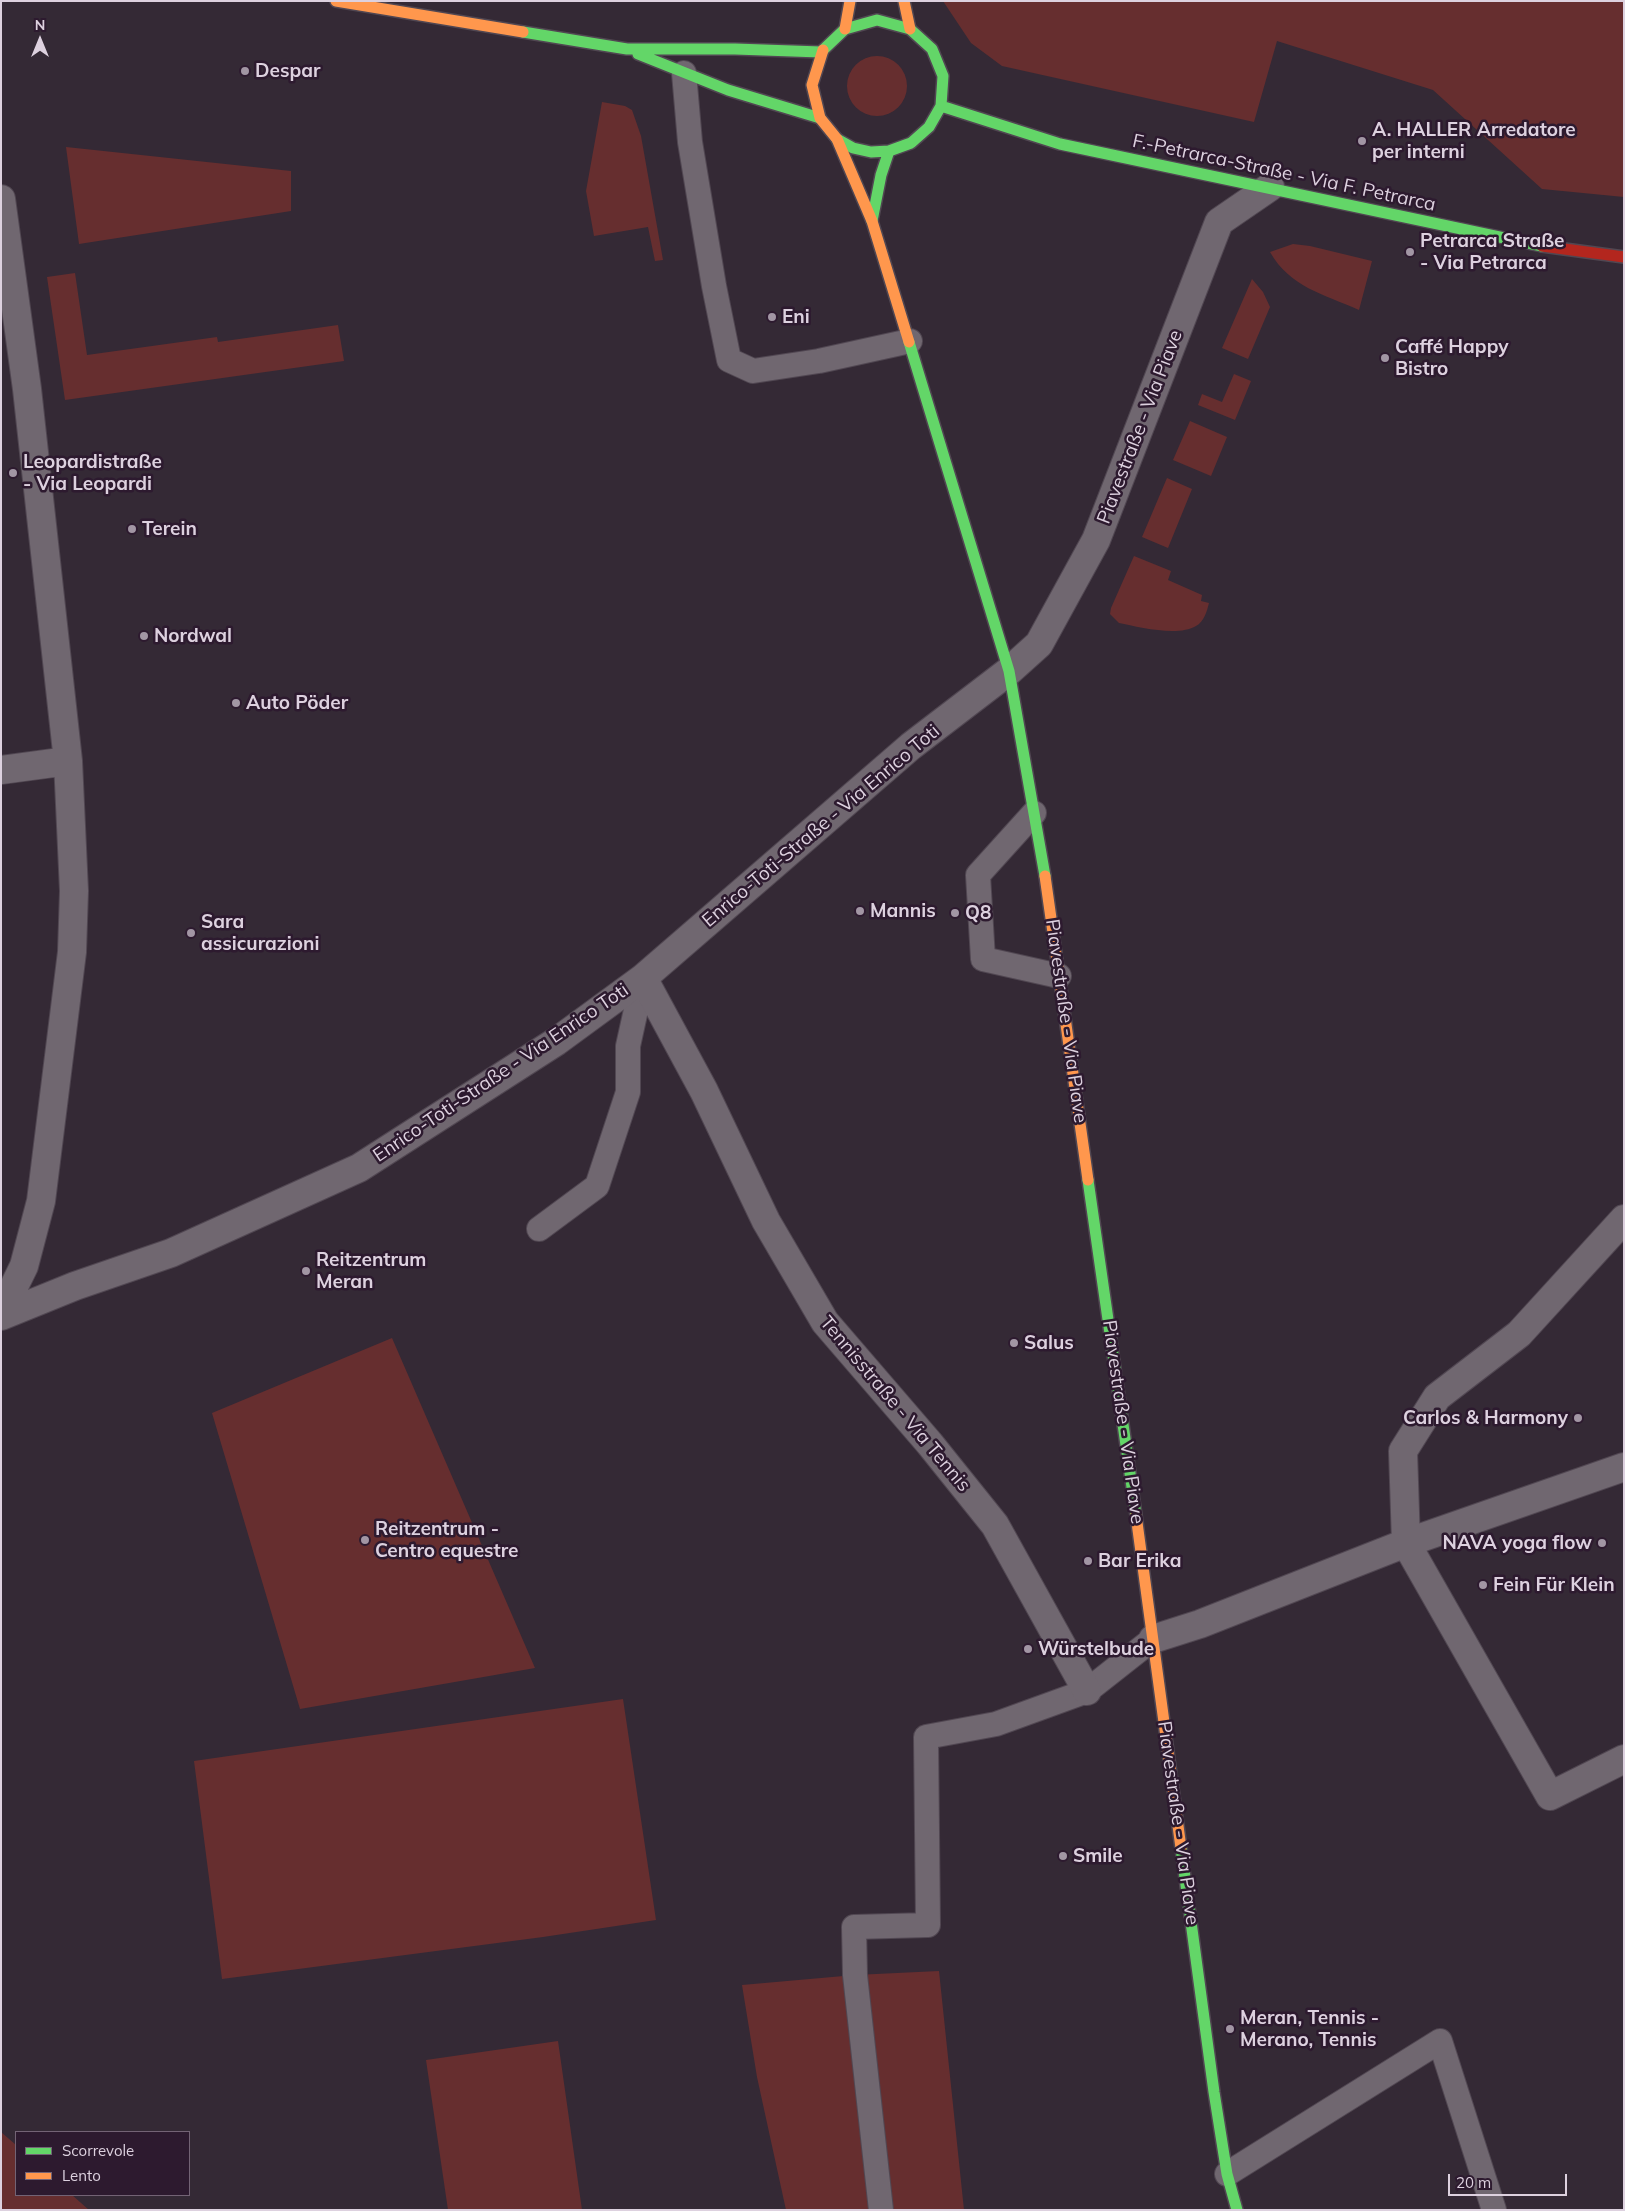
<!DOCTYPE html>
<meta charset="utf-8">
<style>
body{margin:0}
#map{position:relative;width:1625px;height:2211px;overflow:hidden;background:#342935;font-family:Mulish,sans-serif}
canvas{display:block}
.frame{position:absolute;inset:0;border:2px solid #ddd1df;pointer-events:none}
.legend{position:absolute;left:15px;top:2131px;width:175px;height:65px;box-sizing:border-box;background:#2d1a2f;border:1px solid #736375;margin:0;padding:6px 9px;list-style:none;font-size:15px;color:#ddd1df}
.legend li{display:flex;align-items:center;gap:10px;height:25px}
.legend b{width:25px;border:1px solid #736375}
.north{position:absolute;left:15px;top:15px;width:50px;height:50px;-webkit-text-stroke:4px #2d1a2f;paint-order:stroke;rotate:0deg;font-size:14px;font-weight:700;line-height:20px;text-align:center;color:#ddd1df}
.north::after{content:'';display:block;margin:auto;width:18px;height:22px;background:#ddd1df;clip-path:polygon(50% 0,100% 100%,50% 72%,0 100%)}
.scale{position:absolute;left:1448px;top:2174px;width:119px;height:22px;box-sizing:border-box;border:2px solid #ddd1df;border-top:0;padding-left:6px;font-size:15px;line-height:18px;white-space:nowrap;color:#ddd1df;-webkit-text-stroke:4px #2d1a2f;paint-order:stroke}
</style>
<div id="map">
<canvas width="1625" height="2211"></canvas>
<div class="frame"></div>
<ul class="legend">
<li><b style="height:6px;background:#63d668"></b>Scorrevole</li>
<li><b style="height:6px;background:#ff974d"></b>Lento</li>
</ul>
<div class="north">N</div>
<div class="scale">20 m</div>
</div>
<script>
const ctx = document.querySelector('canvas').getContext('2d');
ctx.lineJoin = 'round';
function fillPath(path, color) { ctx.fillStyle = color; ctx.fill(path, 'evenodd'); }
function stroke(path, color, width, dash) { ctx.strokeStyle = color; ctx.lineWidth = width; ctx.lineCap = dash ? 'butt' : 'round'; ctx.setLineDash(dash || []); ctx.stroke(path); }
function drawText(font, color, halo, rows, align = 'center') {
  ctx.font = font + ' Mulish,sans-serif'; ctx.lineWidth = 5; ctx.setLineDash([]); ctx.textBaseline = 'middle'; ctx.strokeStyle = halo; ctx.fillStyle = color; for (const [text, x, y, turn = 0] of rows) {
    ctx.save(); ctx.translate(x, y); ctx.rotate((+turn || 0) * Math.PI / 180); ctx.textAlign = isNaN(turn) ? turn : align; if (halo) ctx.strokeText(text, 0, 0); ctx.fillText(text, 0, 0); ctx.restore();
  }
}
fillPath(new Path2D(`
 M 943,1 L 1624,1 L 1624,197 L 1542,189 L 1433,90 L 1277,41 L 1254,122 L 1002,66 L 971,43 Z
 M847 86a30 30 0 1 1 60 0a30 30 0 1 1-60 0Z
 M 602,102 L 625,106 L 632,110 L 641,136 L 663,260 L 655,261 L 648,227 L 594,236 L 586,191 Z
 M 66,147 L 291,171 L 291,211 L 79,244 Z
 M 1293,244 L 1310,246 L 1372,261 L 1359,310 C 1323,294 1290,287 1270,252 Z
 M 75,273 L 87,355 L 217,337 L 218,342 L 338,325 L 344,361 L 65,400 L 47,277 Z
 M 1252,279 L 1263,292 L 1270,307 L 1248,359 L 1222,348 Z
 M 1234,374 L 1251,381 L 1235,420 L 1198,405 L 1202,394 L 1222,402 Z
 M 1190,421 L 1227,437 L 1211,476 L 1173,460 Z
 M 1167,478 L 1192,489 L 1168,548 L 1142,537 Z
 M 1134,556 L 1171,571 L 1168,580 L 1202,595 L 1201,601 L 1209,603 C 1207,611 1204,622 1196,626 C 1178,637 1138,627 1119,623 L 1110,614 L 1111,608 Z
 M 392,1338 L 535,1668 L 300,1709 L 212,1413 Z
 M 623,1699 L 656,1920 L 543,1937 L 222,1979 L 194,1761 Z
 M 939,1971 L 964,2210 L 786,2210 L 757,2077 L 742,1985 L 855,1975 Z
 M 558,2041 L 582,2210 L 448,2210 L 426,2060 Z
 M 1,2132 L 16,2145 L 16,2195 L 72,2195 L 89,2210 L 1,2210 Z`), '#662e2f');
const lane = new Path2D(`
 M 684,73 L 690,142 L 714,286 L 729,360 L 753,371 L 819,361 L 910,341
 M 1034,813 L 978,875 L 983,959 L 1059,976
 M 539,1229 L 597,1186 L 628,1092 L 628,1046 L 643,978
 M 1227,2174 L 1440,2041 L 1494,2210
 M 881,2210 L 855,1975 L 854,1927 L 928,1925 L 926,1737 L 996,1724 L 1087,1691 L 1153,1639`);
const street = new Path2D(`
 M 1,199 L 27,389 L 68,761 L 74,891 L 72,952 L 41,1201 L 24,1266 L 1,1313
 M 1,770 L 68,761
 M 643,978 L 704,1091 L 766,1221 L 825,1322 L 930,1444 L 995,1525 L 1087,1691
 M 1624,1219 L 1519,1334 L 1437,1397 L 1403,1451 L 1406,1543 L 1550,1796 L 1624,1759
 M 1,1316 L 75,1286 L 171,1253 L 359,1168 L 557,1041 L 643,978 L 911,746 L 1009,671 L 1039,644 L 1096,540 L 1219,222 L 1270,187
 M 1153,1639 L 1200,1624 L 1406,1543 L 1624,1467`);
const fast = new Path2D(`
 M 523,32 L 627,49 L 735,49 L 821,52
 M 823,50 L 845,29 L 877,20 L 910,29 L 932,49 L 943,76 L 941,106 L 929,127 L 911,143 L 889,151 L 871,152 L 853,148 L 837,139
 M 638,54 L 728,90 L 820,118
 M 941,106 L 1060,144 L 1542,246
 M 872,221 L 881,175 L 889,151
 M 909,342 L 1009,671 L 1045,876
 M 1088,1180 L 1136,1515
 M 1181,1848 L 1214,2092 L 1227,2174 L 1237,2210`);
const slow = new Path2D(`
 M 336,1 L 523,32
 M 904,1 L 910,29
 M 845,29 L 850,1
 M 823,50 L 812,85 L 820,118 L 837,139 L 872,221 L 909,342
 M 1045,876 L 1088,1180
 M 1136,1515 L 1181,1848`);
const jam = new Path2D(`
 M 1542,246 L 1624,257`);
stroke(lane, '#514752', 26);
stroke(street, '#514752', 30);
stroke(fast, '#514752', 14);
stroke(slow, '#514752', 14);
stroke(jam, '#514752', 14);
stroke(lane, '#706770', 24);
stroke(street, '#706770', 28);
stroke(fast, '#63d668', 11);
stroke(slow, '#ff974d', 11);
stroke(jam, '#b3261e', 11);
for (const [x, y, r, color] of [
 [245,71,5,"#a296a4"],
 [1362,141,5,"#a296a4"],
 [1410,252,5,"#a296a4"],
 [772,317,5,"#a296a4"],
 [1385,358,5,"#a296a4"],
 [13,473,5,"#a296a4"],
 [132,529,5,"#a296a4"],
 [144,636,5,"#a296a4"],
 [236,703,5,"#a296a4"],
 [860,911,5,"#a296a4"],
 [955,913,5,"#a296a4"],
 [191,933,5,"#a296a4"],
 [306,1271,5,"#a296a4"],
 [1014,1343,5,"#a296a4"],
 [1578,1418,5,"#a296a4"],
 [365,1540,5,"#a296a4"],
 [1602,1543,5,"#a296a4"],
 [1088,1561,5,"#a296a4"],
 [1483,1585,5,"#a296a4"],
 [1028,1649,5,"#a296a4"],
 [1063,1856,5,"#a296a4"],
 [1230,2029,5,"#a296a4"]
]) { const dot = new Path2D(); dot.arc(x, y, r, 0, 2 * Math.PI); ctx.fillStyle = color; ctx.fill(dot); stroke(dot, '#2d1a2f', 2); }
drawText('bold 19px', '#ddd1df', '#2d1a2f', [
 ["Despar",255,71],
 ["A. HALLER Arredatore",1372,130],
 ["per interni",1372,152],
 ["Petrarca Straße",1420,241],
 ["- Via Petrarca",1420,263],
 ["Eni",782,317],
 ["Caffé Happy",1395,347],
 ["Bistro",1395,369],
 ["Leopardistraße",23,462],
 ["- Via Leopardi",23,484],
 ["Terein",142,529],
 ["Nordwal",154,636],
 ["Auto Pöder",246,703],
 ["Mannis",870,911],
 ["Q8",965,913],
 ["Sara",201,922],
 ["assicurazioni",201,944],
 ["Reitzentrum",316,1260],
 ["Meran",316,1282],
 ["Salus",1024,1343],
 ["Carlos & Harmony",1568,1418,"right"],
 ["Reitzentrum -",375,1529],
 ["Centro equestre",375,1551],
 ["NAVA yoga flow",1592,1543,"right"],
 ["Bar Erika",1098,1561],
 ["Fein Für Klein",1493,1585],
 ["Würstelbude",1038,1649],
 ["Smile",1073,1856],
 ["Meran, Tennis -",1240,2018],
 ["Merano, Tennis",1240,2040]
], 'left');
drawText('19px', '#ddd1df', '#2d1a2f', [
 ["F.-Petrarca-Straße - Via F. Petrarca",1284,173,12],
 ["Piavestraße - Via Piave",1140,427,-69],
 ["Enrico-Toti-Straße - Via Enrico Toti",821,826,-40],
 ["Piavestraße - Via Piave",1066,1021,82],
 ["Enrico-Toti-Straße - Via Enrico Toti",501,1073,-34],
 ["Tennisstraße - Via Tennis",895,1404,50],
 ["Piavestraße - Via Piave",1123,1422,82],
 ["Piavestraße - Via Piave",1178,1823,82]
]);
</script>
